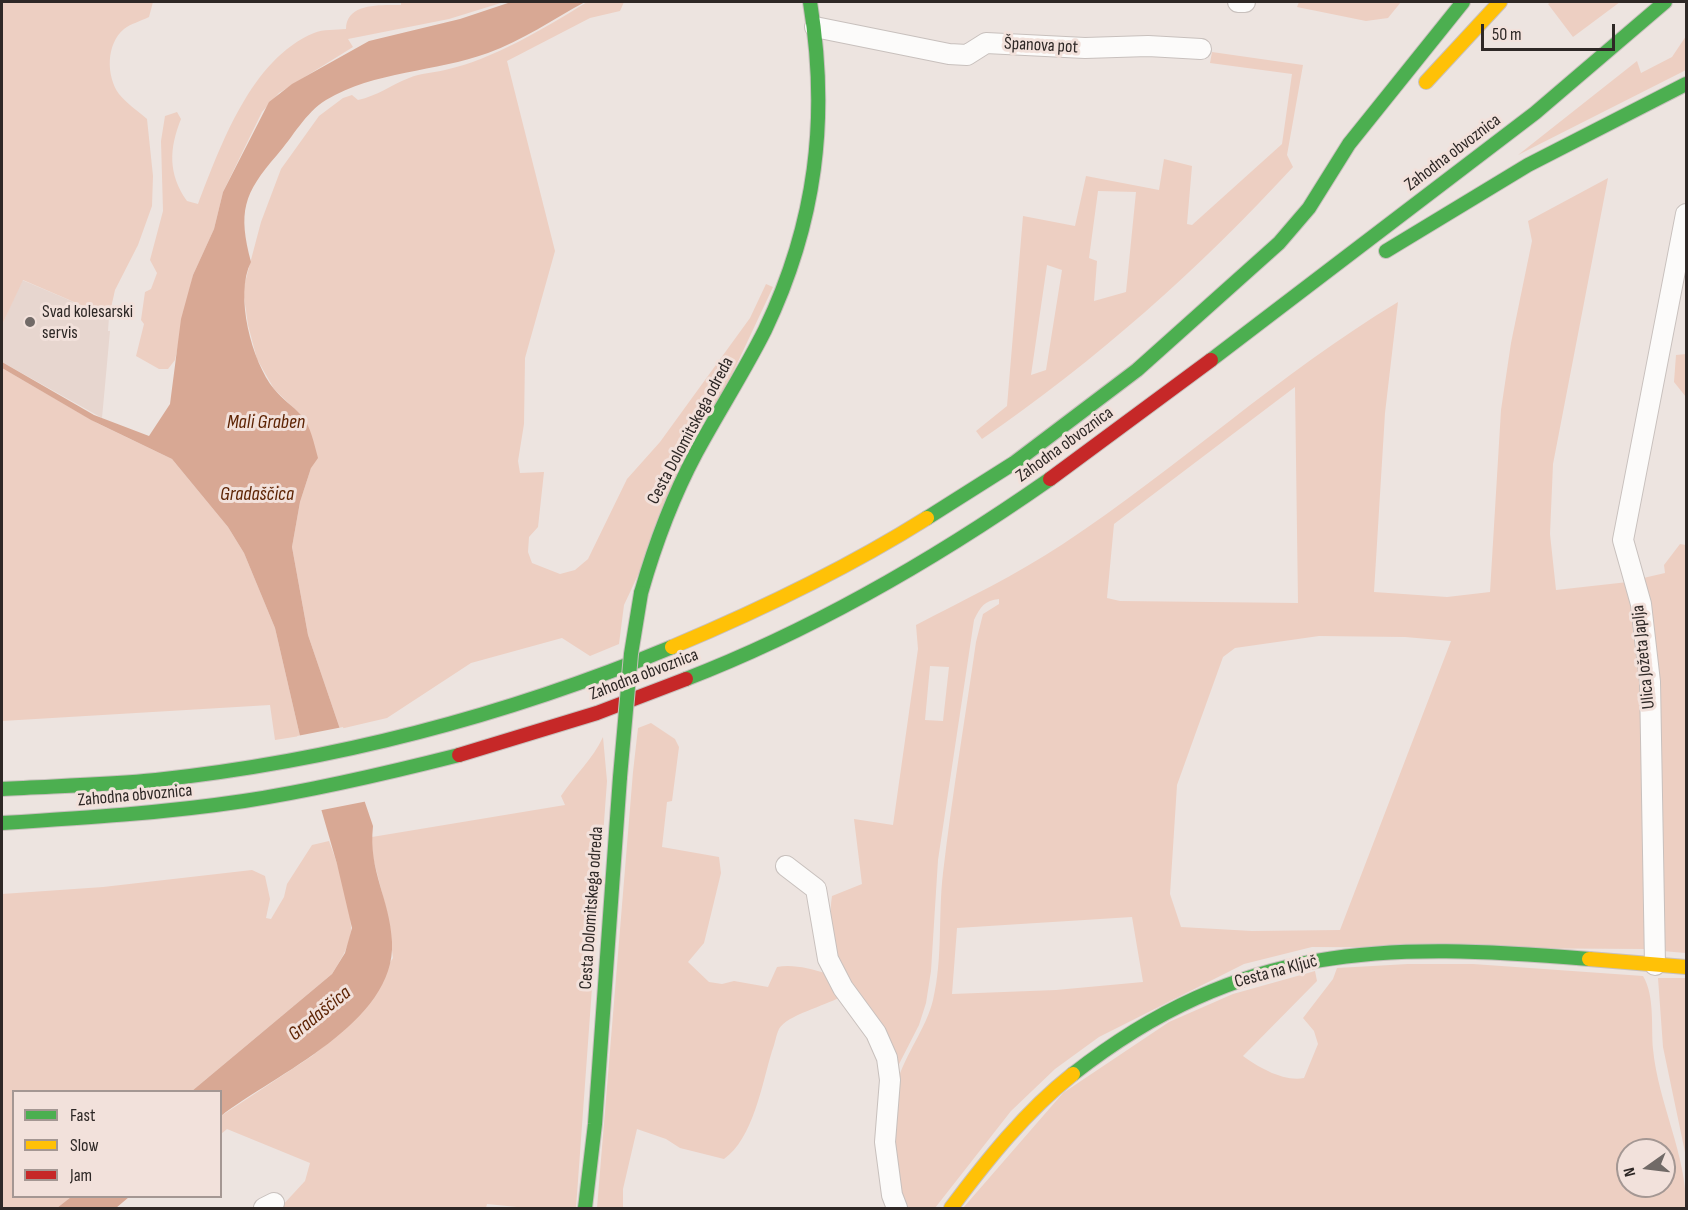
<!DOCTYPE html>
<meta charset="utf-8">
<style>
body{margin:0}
#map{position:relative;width:1688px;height:1210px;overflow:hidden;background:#ede4e0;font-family:"Sofia Sans Condensed",sans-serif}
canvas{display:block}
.frame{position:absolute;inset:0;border:3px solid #2e2826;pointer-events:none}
.legend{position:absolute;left:12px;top:1090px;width:210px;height:108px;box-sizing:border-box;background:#f2e1db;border:2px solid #a49793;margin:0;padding:8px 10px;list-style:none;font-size:18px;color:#2e2826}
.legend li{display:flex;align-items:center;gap:12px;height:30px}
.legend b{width:30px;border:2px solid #a49793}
.north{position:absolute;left:1616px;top:1138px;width:60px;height:60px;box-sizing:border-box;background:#f2e1db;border:2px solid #a49793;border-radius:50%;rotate:256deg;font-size:16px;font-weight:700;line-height:24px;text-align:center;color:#2e2826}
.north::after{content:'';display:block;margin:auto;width:21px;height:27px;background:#716a67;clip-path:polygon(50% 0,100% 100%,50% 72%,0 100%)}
.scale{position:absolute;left:1481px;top:24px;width:134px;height:27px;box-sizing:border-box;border:3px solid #2e2826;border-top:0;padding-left:8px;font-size:18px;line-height:21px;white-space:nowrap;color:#2e2826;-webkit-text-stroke:4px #f2e1db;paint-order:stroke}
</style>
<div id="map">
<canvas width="1688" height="1210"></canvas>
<div class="frame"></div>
<ul class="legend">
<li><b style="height:8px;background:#4caf50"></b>Fast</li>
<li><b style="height:8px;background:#ffc107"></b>Slow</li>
<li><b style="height:8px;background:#c62828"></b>Jam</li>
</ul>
<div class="north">N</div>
<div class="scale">50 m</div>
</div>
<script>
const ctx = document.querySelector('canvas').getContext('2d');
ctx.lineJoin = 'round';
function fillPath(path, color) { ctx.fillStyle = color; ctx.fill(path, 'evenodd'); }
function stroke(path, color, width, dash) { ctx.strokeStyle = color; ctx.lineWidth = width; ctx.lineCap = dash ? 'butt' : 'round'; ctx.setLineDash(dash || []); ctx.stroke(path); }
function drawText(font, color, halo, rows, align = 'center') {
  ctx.font = font + ' "Sofia Sans Condensed",sans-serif'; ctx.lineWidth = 6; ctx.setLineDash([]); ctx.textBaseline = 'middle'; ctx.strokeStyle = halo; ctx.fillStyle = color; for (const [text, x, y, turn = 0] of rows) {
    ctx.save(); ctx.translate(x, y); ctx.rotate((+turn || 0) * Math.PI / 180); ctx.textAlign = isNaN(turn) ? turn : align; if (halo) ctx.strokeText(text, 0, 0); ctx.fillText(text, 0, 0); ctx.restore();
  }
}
fillPath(new Path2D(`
 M 22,280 L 109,317 L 108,331 L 110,331 L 102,418 L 2,362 L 2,325 Z`), '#e7d6cf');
fillPath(new Path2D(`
 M 2,2 L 153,2 L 149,17 C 141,21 130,24 124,29 C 106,44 106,76 119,94 C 126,103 138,111 147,119 L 153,176 L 152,206 L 138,245 L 115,290 L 109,317 L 23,280 L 2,325 Z
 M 401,2 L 504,2 L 449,19 L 348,39 L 353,47 L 279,93 L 262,112 L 223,192 L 214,229 L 193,275 L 175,360 L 168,369 L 159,369 L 136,356 L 144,324 L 141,320 L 145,292 L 151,289 L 157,273 L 150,260 L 163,211 L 161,141 L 165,116 L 177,112 L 181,119 C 169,149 168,174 187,201 L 198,204 C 221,145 251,59 314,33 C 323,29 336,30 346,29 C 346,2 383,5 401,5 Z
 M 587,2 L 624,2 L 620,11 L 590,18 L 507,61 L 555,251 L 525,358 L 524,424 L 518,461 L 520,473 L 544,472 L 538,527 L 529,537 L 528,552 L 532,563 L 560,574 L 575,570 L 588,559 L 627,479 L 660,442 L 750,318 L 766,284 L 773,287 L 624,605 L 619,644 L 590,656 L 562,638 L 471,663 L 387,718 L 340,729 L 308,635 L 292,547 L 300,502 L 311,468 L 303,417 L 274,389 L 257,359 L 248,325 L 243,290 L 261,222 L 281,169 L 319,116 L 343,98 L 352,95 L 358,100 C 377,96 391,85 409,78 C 421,73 433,73 445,70 C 492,60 547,27 587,2 Z
 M 1299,2 L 1401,2 L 1388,18 L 1366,21 L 1297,7 Z
 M 1551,2 L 1620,2 L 1573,37 L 1548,4 Z
 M 1686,36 L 1686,70 L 1518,155 L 1637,61 L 1641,73 L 1672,57 Z
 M 1212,52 L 1303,65 L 1287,155 L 1293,167 C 1200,268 1096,361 982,439 L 976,431 L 1007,406 L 1023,216 L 1075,226 L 1086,176 L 1159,190 L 1164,159 L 1192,166 L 1187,224 L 1192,225 L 1282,144 L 1292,74 L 1210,63 ZM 1098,191 L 1136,192 L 1126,292 L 1094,301 L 1097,261 L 1089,258 ZM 1047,265 L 1062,270 L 1046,370 L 1031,375 Z
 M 1608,178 L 1553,464 L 1550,534 L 1556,590 L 1628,582 L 1641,646 L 1647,949 L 1312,947 L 1244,964 L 1099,1037 L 1055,1069 L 1011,1111 L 935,1208 L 908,1208 C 891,1185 890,1111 897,1083 C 905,1054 926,1029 933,1000 C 943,958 938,915 943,873 C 952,796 965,719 976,642 L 983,614 L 999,604 L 999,599 C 985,600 980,607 974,620 L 938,860 L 931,971 L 926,1003 L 919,1025 L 896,1070 C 867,1017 822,959 832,896 L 862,884 L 854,819 L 893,825 L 918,649 L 916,625 C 966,599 1016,575 1063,544 C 1178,468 1280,373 1398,302 L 1385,413 L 1374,592 L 1447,597 L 1490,592 L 1501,410 L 1511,343 L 1532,241 L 1528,221 ZM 1295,387 L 1298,603 L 1120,601 L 1107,598 L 1114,524 ZM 1319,636 L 1405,637 L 1451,641 L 1340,930 L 1252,931 L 1181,927 L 1170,894 L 1177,785 L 1223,657 L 1235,648 ZM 930,666 L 949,667 L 943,721 L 925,720 ZM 1132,917 L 1143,982 L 1056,990 L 952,994 L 957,928 Z
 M 1686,354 L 1686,397 L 1674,382 L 1676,355 Z
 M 2,368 L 97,423 L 172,459 L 228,527 L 244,553 L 275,628 L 300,736 L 275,740 L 270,705 L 2,721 Z
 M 1680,544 L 1686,545 L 1686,953 L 1662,951 L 1639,579 L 1665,573 L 1664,565 Z
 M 651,723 L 675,739 L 679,747 L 672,801 L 667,802 L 662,847 L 719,857 L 721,873 L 704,943 L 688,962 L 709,982 L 722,984 L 734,981 L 768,987 L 777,967 C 794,964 810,969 825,973 L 840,997 C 825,1006 787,1015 779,1029 C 776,1035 775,1044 772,1051 C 762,1084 753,1139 724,1159 L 680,1148 L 666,1139 L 637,1129 L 623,1189 L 623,1208 L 597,1208 L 633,772 L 638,728 Z
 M 603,737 L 607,781 L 576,1208 L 527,1208 L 487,1204 L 486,1208 L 280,1208 L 305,1181 L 310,1163 L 227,1129 L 221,1134 L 221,1116 L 312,1056 L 347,1027 L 393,958 L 387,912 L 371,850 L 372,837 L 565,805 L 561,796 C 574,776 593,759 603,737 Z
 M 329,841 C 338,865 350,901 351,927 C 352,943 340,961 332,974 L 192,1091 L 14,1092 L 14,1196 L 71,1197 L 57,1208 L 2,1208 L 2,894 L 103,887 L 252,870 L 265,876 L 270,899 L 266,918 L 271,919 L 284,897 L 287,884 L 312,845 Z
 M 1408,964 L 1473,964 L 1643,976 C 1655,996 1651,1027 1653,1049 C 1658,1102 1687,1156 1686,1208 L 963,1208 L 1063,1093 L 1169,1022 L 1233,994 L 1315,971 L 1317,981 L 1243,1056 C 1259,1068 1285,1082 1304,1078 L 1318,1044 L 1314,1031 L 1303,1018 L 1333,979 L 1337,968 ZM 1628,1150 L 1664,1150 L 1664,1186 L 1628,1186 Z
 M 1658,978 L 1686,978 L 1686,1157 L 1663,1047 Z`), '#edcfc2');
fillPath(new Path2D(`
 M 511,2 L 585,2 C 553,19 522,41 488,53 C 436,72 374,71 326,100 C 305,113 293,137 277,155 C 243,194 238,212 251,262 C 234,295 252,362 274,389 C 282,399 293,406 301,415 C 311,426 314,444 318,458 L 311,468 L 300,502 L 292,547 L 308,635 L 373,826 C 368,872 390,898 392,942 C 396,1023 275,1074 221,1116 L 220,1092 L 192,1091 L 332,974 L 345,953 L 352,928 L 337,864 L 300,736 L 275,628 L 244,553 L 228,527 L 172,459 L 91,420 L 2,368 L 2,362 L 94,415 L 149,436 L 170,404 L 181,319 L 193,275 L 214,229 L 223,192 L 269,102 L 292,84 L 369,41 L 460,19 Z
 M 71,1197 L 71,1196 L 129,1197 L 116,1208 L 57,1208 Z`), '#d8a894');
fillPath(new Path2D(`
 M 343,727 L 368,801 L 317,811 L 297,736 Z`), '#ede4e0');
const street = new Path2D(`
 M 1238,2 L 1245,2
 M 815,27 L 949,54 L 967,55 L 986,43 L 1085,48 L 1148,46 L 1201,49
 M 786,866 L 816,889 L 828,959 L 843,988 L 876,1033 L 887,1058 L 890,1080 L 885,1142 L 892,1195 L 897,1208
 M 1655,965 L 1650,682 L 1641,604 L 1623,540 L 1686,214
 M 264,1208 L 274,1203`);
const fast = new Path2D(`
 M 1386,251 L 1528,165 L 1686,84
 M 1211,360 L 1535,113 L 1665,2
 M 927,518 L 1014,463 L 1137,370 L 1279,243 L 1309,208 L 1349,144 L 1463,2
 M 641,593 C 655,544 672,498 696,453 C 718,412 744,372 765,330 C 816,223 829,118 810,2
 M 686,679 C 815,629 937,558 1050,479
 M 2,789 C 53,786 105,785 156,780 C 333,761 508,715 672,647
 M 2,823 C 83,818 164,813 244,801 C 316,790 388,773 459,755
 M 1073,1074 C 1242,942 1385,942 1589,959
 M 585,1208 L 595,1124 L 620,777`);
const slow = new Path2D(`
 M 1426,82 L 1500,2
 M 672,647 C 760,610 846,569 927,518
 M 1589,959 L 1686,967
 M 951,1208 C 987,1160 1025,1112 1073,1074`);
const jam = new Path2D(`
 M 1050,479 L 1211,360
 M 459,755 L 597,713 L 686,679`);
stroke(street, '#c8c0bd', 22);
stroke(fast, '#c8c0bd', 16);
stroke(slow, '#c8c0bd', 16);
stroke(jam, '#c8c0bd', 16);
stroke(street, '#fcfbfa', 20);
stroke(fast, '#4caf50', 14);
stroke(slow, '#ffc107', 14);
stroke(jam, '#c62828', 14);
const fastBridge = new Path2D(`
 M 620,777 L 631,654 L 641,593`);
stroke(fastBridge, '#c8c0bd', 16, []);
stroke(fastBridge, '#4caf50', 14);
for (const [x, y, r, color] of [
 [30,322,6,"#716a67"]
]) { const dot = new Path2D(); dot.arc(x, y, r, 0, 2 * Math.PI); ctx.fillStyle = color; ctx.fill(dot); stroke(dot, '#f2e1db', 2); }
drawText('18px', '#2e2826', '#f2e1db', [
 ["Španova pot",1041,46,3],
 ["Zahodna obvoznica",1453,153,-37],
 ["Cesta Dolomitskega odreda",691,431,-62],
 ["Zahodna obvoznica",1065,445,-36],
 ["Ulica Jožeta Japlja",1644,657,-96],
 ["Zahodna obvoznica",644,675,-21],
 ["Zahodna obvoznica",135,796,-5],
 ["Cesta Dolomitskega odreda",592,908,-86],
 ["Cesta na Ključ",1276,972,-15]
]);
drawText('18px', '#2e2826', '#f2e1db', [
 ["Svad kolesarski",42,312],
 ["servis",42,333]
], 'left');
drawText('italic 20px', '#5d2303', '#f2e1db', [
 ["Mali Graben",266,423],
 ["Gradaščica",257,495],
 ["Gradaščica",320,1014,-39]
]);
</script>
